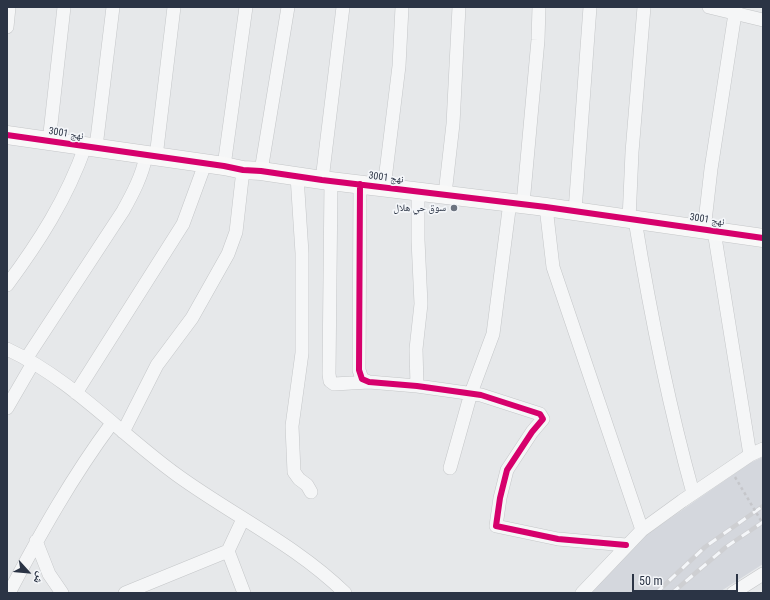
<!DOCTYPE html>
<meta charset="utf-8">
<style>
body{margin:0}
#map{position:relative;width:770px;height:600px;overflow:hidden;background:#e6e8ea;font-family:"Roboto Condensed","Noto Naskh Arabic",sans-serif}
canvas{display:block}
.frame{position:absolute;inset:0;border:8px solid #2b3445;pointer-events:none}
.north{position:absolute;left:8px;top:552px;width:40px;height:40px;-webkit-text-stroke:3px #f4f6f9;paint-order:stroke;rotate:117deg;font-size:11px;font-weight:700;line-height:16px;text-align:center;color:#2b3445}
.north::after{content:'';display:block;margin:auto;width:14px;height:18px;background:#2b3445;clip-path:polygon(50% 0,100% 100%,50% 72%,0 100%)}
.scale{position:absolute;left:632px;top:574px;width:106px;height:18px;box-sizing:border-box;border:2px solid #2b3445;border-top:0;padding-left:5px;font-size:12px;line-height:14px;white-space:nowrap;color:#2b3445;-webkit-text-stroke:3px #f4f6f9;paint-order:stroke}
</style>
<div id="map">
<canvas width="770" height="600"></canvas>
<div class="frame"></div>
<div class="north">ش</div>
<div class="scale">50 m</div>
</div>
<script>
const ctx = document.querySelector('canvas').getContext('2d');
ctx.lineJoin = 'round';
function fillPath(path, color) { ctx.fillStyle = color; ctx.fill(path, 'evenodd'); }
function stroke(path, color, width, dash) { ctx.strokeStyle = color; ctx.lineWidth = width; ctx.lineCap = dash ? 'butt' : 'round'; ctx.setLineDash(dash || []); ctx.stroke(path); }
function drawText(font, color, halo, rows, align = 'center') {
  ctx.font = font + ' "Roboto Condensed","Noto Naskh Arabic",sans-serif'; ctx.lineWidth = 3.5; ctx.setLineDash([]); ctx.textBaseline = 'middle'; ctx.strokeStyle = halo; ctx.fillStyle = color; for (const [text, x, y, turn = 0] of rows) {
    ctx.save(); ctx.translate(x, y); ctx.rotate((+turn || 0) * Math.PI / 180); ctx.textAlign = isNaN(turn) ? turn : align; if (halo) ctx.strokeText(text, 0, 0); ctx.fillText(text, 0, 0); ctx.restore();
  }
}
fillPath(new Path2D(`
 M 763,457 L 763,564 L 718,593 L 589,593 L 646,535 L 750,463 Z`), '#d4d7dd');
const street = new Path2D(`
 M 709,7 L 763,20
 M 7,27 L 9,7
 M 49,142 L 64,7
 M 96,147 L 113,7
 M 156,157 L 174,7
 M 224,166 L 246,7
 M 261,171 L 288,7
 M 297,176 L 302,253 L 302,353 L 292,426 L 294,472 L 299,479 L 307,485 L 311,492
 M 322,180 L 343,7
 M 331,181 L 329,374 L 330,381 L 334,384 L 369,382
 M 360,184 L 359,370 L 362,379 L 369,382 L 417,386 L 481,395 L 540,414 L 543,419 L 532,432 L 507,470 L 500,498 L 496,526 L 558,539 L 626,545
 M 384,188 L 399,66 L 402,7
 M 445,194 L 453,124 L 459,7
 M 523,204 L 538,40 L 539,7
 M 546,207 L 553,267 L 642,530
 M 575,211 L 590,7
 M 629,220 L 632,152 L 644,7
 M 635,220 C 650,312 668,403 693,493
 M 704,230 L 711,169 L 736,7
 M 714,231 L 750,455
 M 7,285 C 39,242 67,198 85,147
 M 7,349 C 72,379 120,434 177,475 C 232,515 296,545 345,593
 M 26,359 L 123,211 C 133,193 142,176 146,156
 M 417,386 L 416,349 L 421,304 L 418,240 L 418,191
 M 76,393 L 183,224 L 205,164
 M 7,408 L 33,363
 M 123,432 L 157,365 L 192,318 L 228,254 L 236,232 L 243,170
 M 450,468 L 471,393 L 493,334 L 510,202
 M 36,541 L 49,574 L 62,593
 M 228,551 L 244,593
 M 9,593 C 40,534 72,477 112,423
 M 125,593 L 228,551 L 243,519
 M 582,593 L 642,530 L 682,501 L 750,455 L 763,449
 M 733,593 L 763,574`);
const secondary = new Path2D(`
 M 7,135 L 224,166 L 243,170 L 261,171 L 322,180 L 546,207 L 763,238`);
stroke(street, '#c4c6c8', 14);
stroke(secondary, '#c4c6c8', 19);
stroke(street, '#f5f6f7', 13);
stroke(secondary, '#f8f8f8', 18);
const rail = new Path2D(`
 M 656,593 L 705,547 L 763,506
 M 672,593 L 726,547 L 763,522`);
stroke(rail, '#cecfd2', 4.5);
stroke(rail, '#f4f6f9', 3, [9]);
stroke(new Path2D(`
 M 735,477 L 763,524`), '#c5c6ca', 2.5, [3, 3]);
stroke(new Path2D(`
 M 7,135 L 224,166 L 243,170 L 261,171 L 322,180 L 546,207 L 763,238
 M 360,184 L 359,370 L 362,379 L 369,382 L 417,386 L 481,395 L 540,414 L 543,419 L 532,432 L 507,470 L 500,498 L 496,526 L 558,539 L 626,545`), '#d6006c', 6);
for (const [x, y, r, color] of [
 [454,208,4,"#6c737f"]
]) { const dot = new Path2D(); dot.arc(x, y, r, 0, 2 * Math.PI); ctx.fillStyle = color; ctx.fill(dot); stroke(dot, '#f4f6f9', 1.5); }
drawText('10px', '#2b3445', '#f4f6f9', [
 ["نهج 3001",66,134,9],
 ["نهج 3001",386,178,7],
 ["نهج 3001",707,220,9]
]);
drawText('10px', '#2b3445', '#f4f6f9', [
 ["سوق حي هلال",446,208]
], 'right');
</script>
